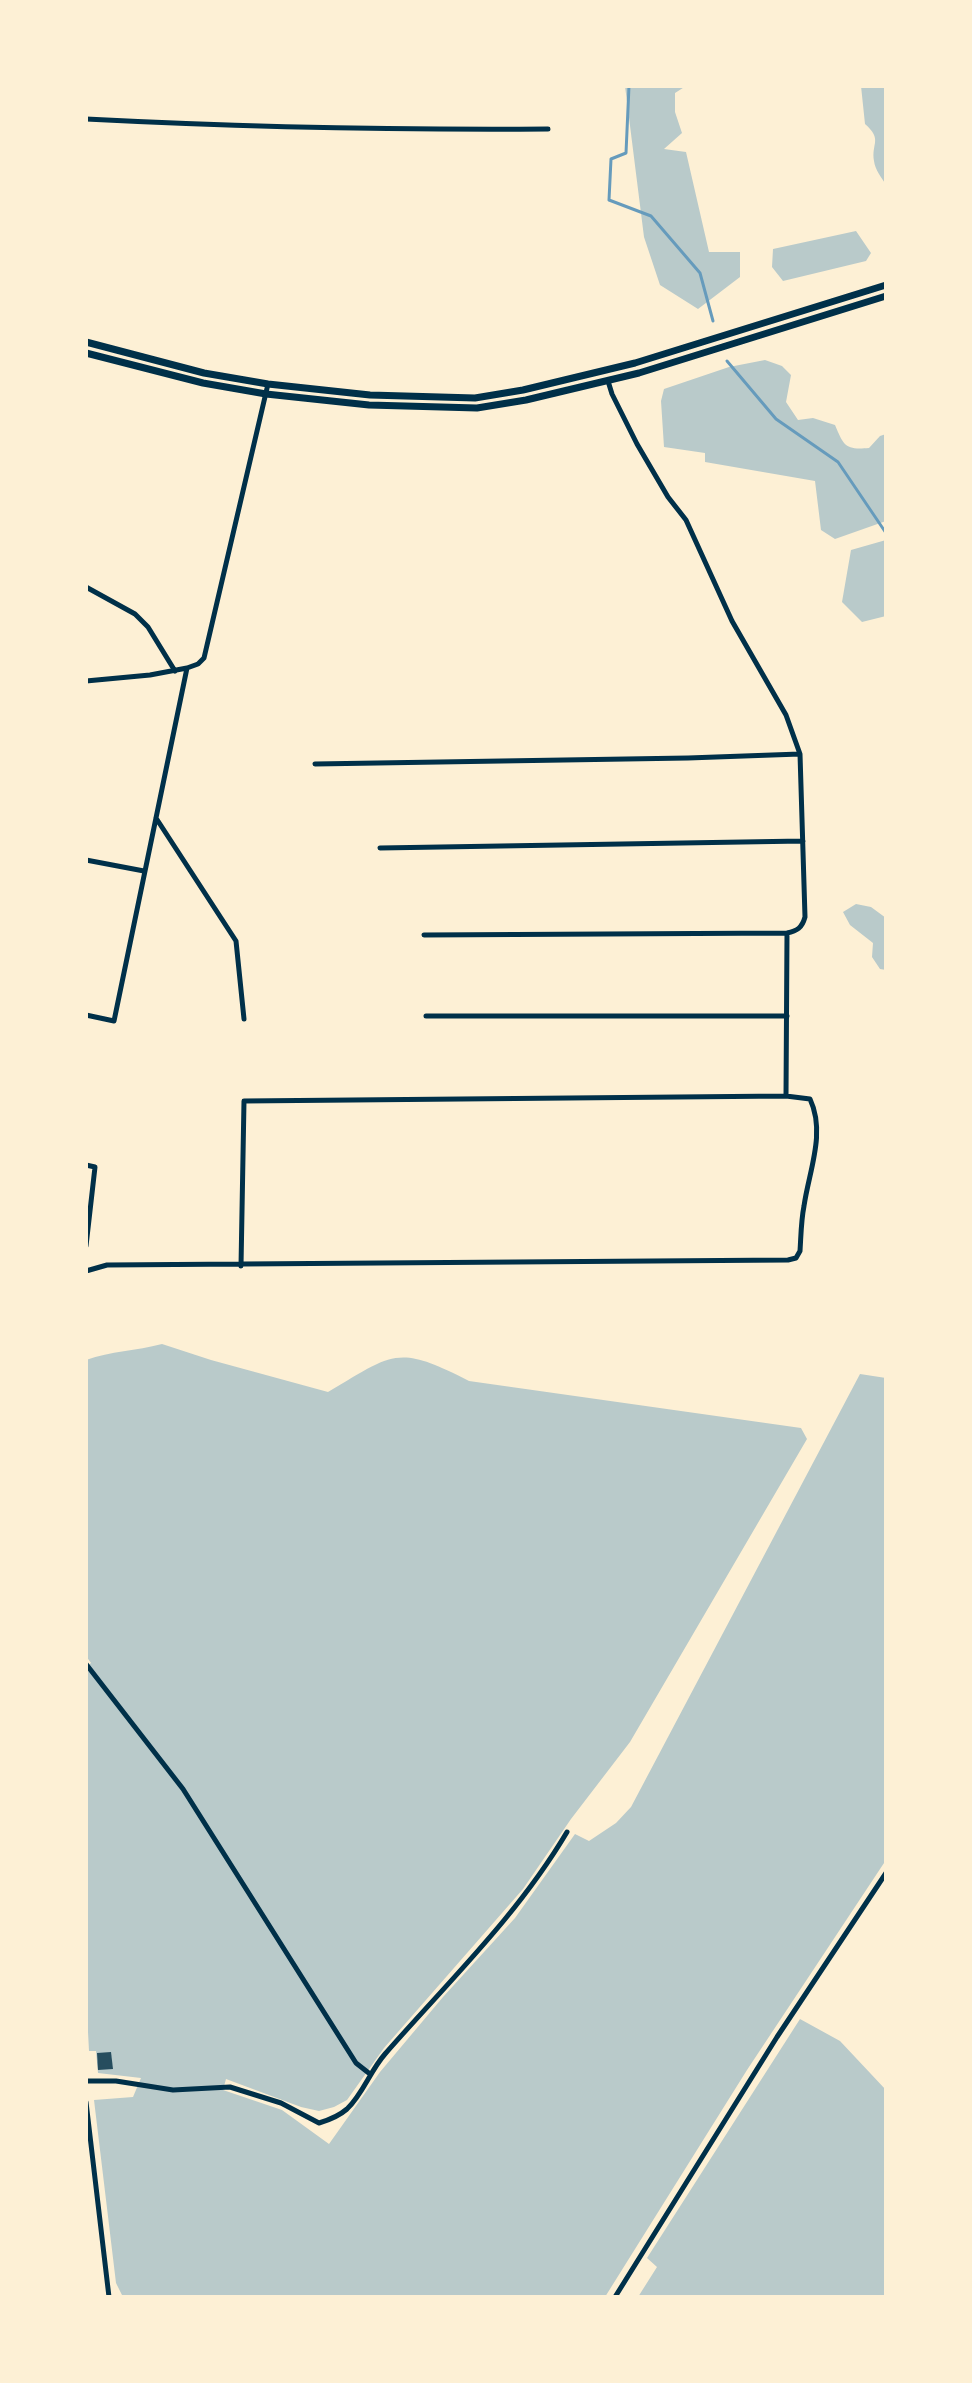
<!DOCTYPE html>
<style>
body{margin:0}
#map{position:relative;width:972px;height:2383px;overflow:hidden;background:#fdf0d5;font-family:"Sofia Sans Condensed",sans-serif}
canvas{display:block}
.frame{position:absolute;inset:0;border:88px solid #fdf0d5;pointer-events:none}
</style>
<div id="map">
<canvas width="972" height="2383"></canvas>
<div class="frame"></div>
</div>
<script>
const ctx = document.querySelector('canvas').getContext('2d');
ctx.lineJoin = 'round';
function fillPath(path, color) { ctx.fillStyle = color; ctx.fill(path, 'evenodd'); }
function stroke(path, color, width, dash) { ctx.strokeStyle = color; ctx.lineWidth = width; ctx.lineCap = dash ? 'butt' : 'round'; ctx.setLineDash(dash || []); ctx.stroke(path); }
fillPath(new Path2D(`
 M 625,86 L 686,86 L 675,93 L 675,112 L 682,133 L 664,149 L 686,152 L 709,252 L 740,252 L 740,277 L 698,309 L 660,285 L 644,237 Z
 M 861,86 L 883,86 L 885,90 L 886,185 C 882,178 875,170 874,161 C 871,143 883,140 865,124 Z
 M 856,231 L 871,253 L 866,261 L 783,281 L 772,267 L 773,249 Z
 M 765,360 L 782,366 L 791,375 L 786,402 L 798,420 L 813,418 L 835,425 C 844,446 845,450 869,448 L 880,436 L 886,434 L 886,521 L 835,539 L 821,530 L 815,481 L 705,462 L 705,453 L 664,447 L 661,401 L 664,389 L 729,367 Z
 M 886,540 L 886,616 L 862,622 L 842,602 L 851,550 Z
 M 856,904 L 871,907 L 886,918 L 886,970 L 880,969 L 872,957 L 873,943 L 850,925 L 843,912 Z
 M 162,1344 L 211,1360 L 328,1392 C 394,1353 397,1344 469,1381 L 801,1428 L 807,1439 L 630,1742 L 571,1819 L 523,1889 L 384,2048 L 347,2100 L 334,2107 L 319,2111 L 301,2107 L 226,2079 L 223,2090 L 282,2110 L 329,2144 L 380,2072 L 443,1997 L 515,1918 L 575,1834 L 589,1841 L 616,1823 L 631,1807 L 860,1374 L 886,1378 L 886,1860 L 747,2070 L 605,2297 L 123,2297 L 116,2283 L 94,2100 L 133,2097 L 141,2078 L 98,2073 L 96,2051 L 89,2051 L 86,1994 L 86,1667 L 91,1663 L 86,1656 L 86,1360 C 111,1351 136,1351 162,1344 Z
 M 800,2019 L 840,2041 L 886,2090 L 886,2297 L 638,2297 L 657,2267 L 647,2258 Z`), '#b9caca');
stroke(new Path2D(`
 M 629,86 L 626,153 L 611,159 L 609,200 L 651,216 L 700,273 L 713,321
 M 727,361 L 776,419 L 838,462 L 886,533`), '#669bbc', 3);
fillPath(new Path2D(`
 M 111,2052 L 113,2069 L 98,2070 L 97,2053 Z`), '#264d5e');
stroke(new Path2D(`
 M 86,119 C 240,127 394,130 548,129
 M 86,587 L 135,614 L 148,627 L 175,671
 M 86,681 L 150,675 L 187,668
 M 315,764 L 688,758 L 800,754
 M 156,818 L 236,941 L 244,1019
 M 380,848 L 803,841
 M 86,860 L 144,871
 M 424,935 L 787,933 C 797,931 802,928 805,917 L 800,754 L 786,715 L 732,621 L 686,520 L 668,497 L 637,444 L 612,394 L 608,381
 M 86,1015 L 114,1021 L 187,668 L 198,664 L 204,658 L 268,384
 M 426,1016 L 787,1016
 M 786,1096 L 787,933
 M 86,1165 L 95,1167 L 86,1246
 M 86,1271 L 107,1265 L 788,1260 L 796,1258 L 800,1251 C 801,1236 801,1221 804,1206 C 809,1171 826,1133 810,1099 L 786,1096 L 244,1101 L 241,1266
 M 86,1664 L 183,1789 L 356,2063 L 370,2074
 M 86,2081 L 116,2081 L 173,2090 L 230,2087 L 281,2103 L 319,2123 C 329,2120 339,2116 347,2109 C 363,2094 370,2071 385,2054 C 448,1982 518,1915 567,1832
 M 86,2102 L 109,2297
 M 615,2297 L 777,2037 L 886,1873`), '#003049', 5);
stroke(new Path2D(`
 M 86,342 L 204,373 L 268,384 L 370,395 L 475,398 L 523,390 L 635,363 L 886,285
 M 86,353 L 203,383 L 266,394 L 369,405 L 477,408 L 526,400 L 639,373 L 886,296`), '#003049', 7);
</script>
